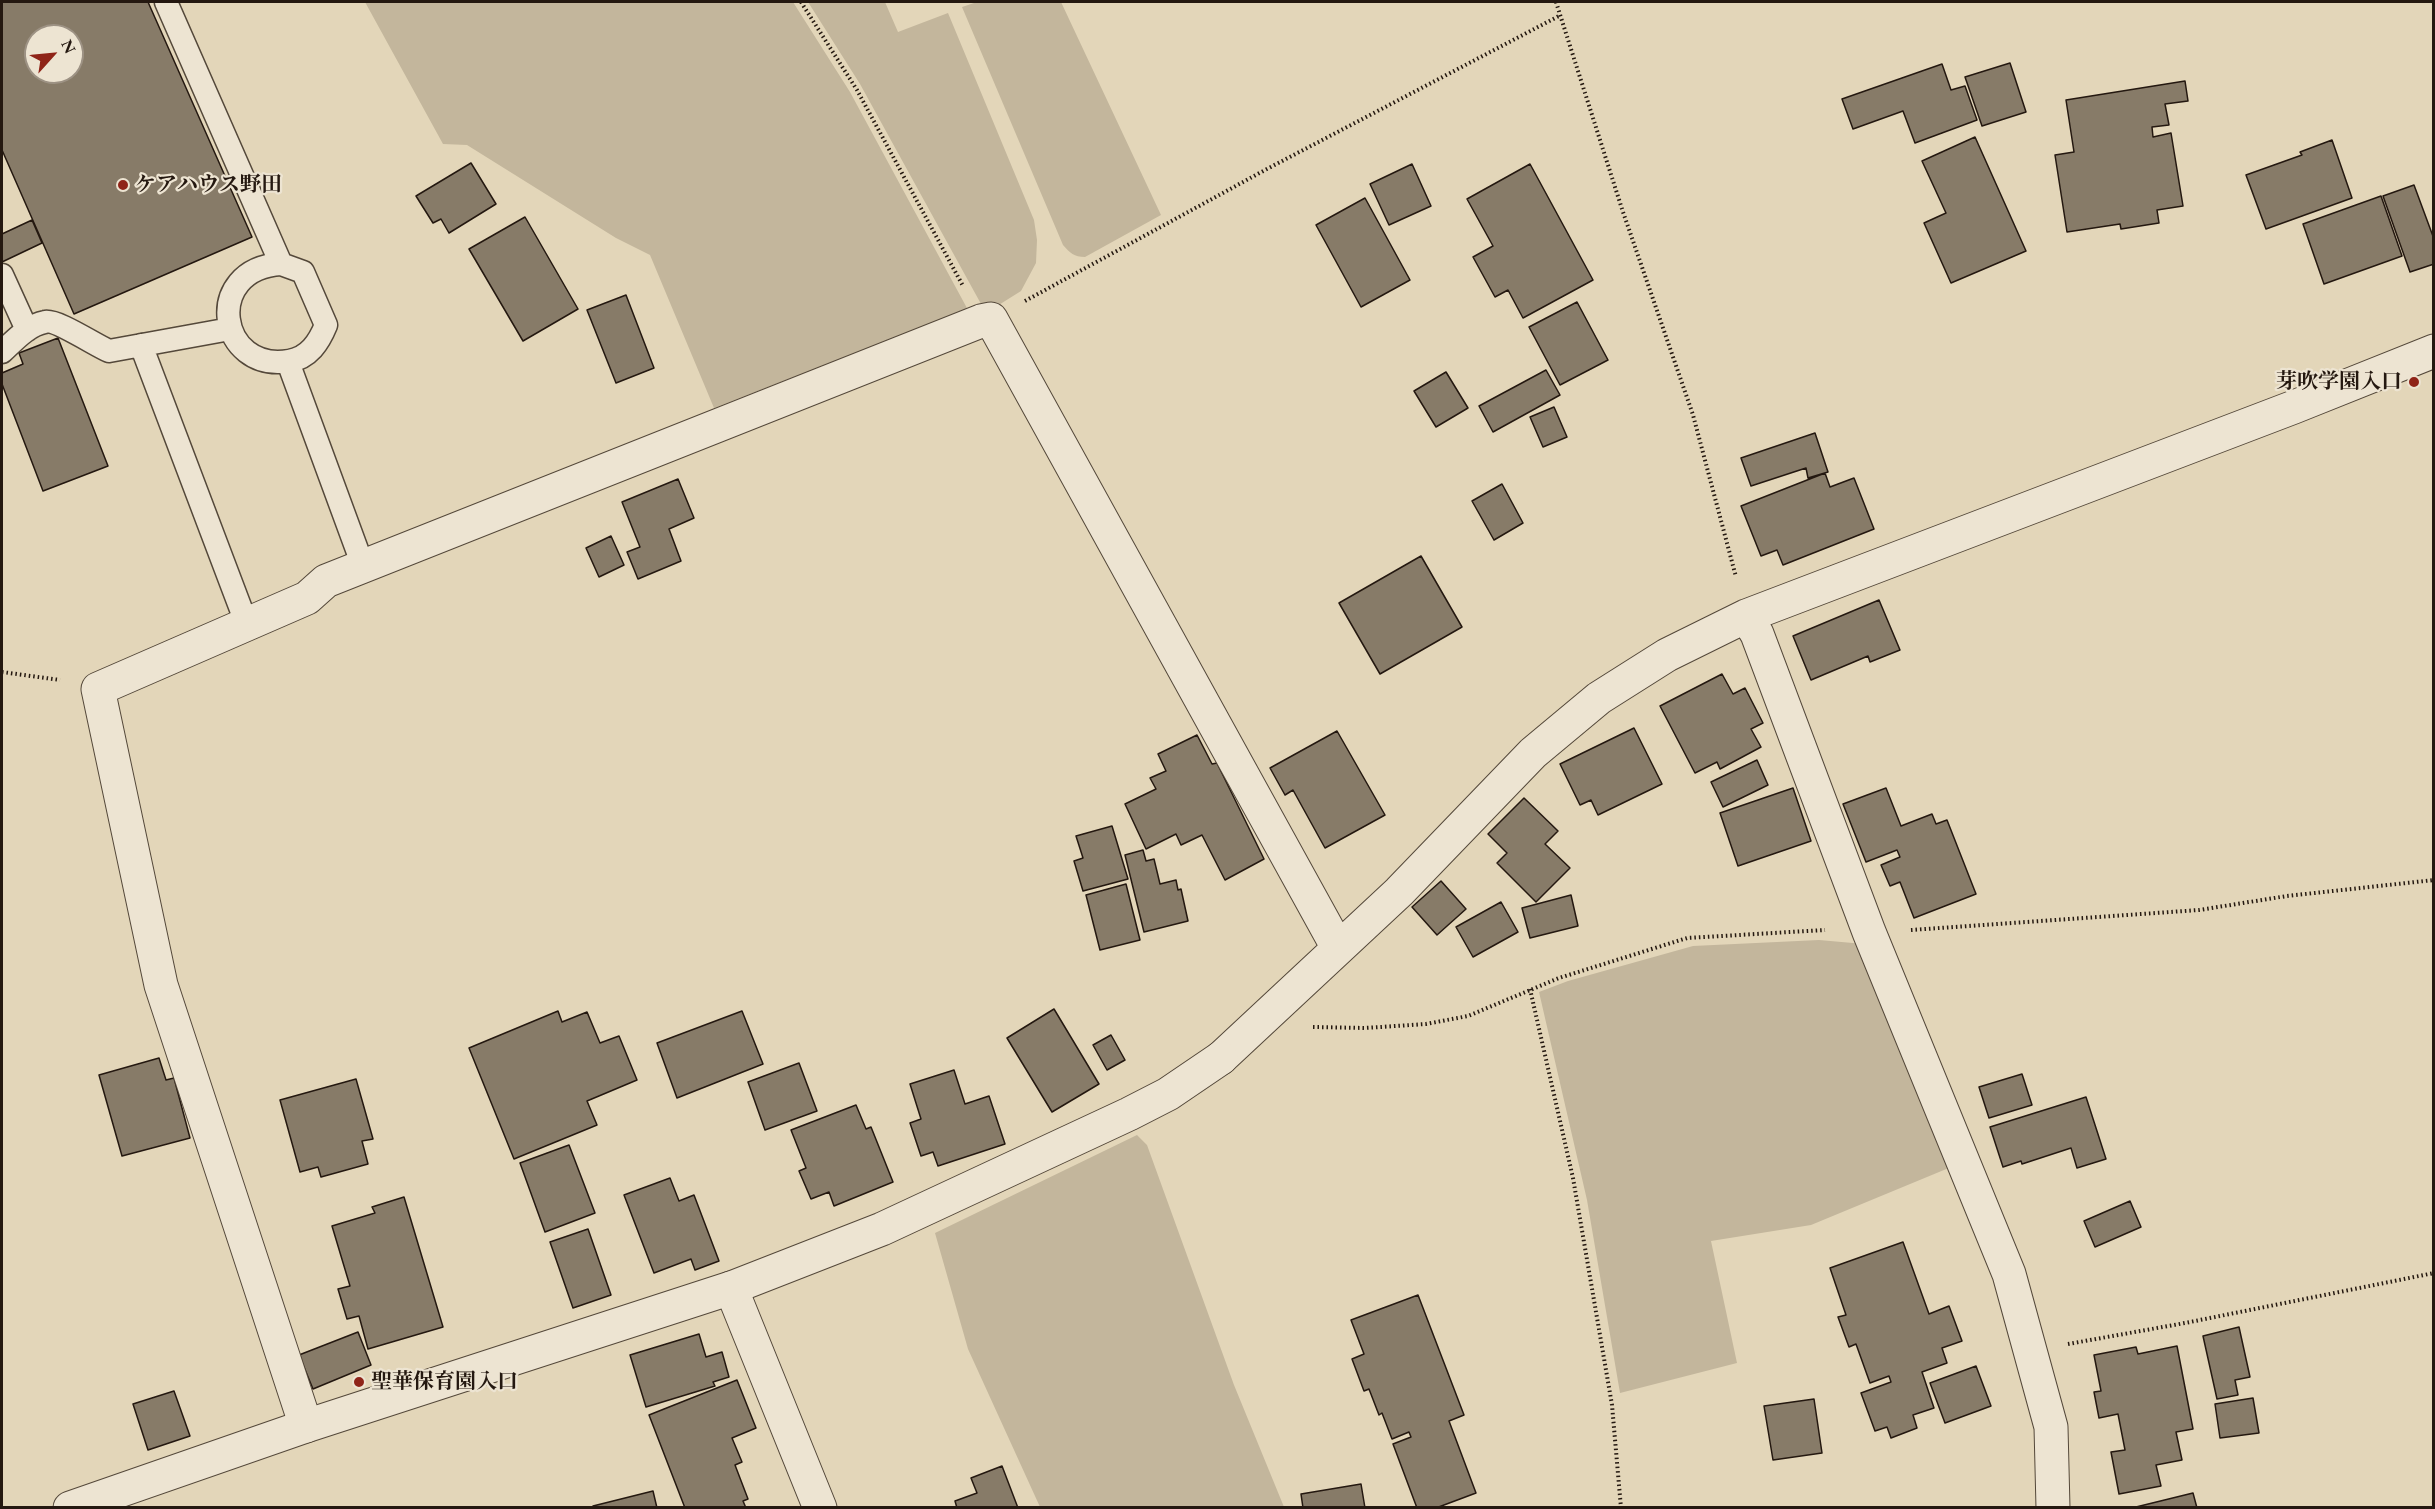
<!DOCTYPE html>
<meta charset="utf-8">
<style>
body{margin:0}
#map{position:relative;width:2435px;height:1509px;overflow:hidden;background:#e3d6b9;font-family:"EB Garamond",serif}
canvas{display:block}
.frame{position:absolute;inset:0;border:3px solid #241810;pointer-events:none}
.north{position:absolute;left:24px;top:24px;width:60px;height:60px;box-sizing:border-box;background:#ede4d2;border:2px solid #9d9284;border-radius:50%;rotate:63deg;font-size:16px;font-weight:700;line-height:24px;text-align:center;color:#241810}
.north::after{content:'';display:block;margin:auto;width:21px;height:27px;background:#8f2418;clip-path:polygon(50% 0,100% 100%,50% 72%,0 100%)}
</style>
<div id="map">
<canvas width="2435" height="1509"></canvas>
<div class="frame"></div>
<div class="north">N</div>
</div>
<script>
const ctx = document.querySelector('canvas').getContext('2d');
ctx.lineJoin = 'round';
function fillPath(path, color) { ctx.fillStyle = color; ctx.fill(path, 'evenodd'); }
function stroke(path, color, width, dash) { ctx.strokeStyle = color; ctx.lineWidth = width; ctx.lineCap = dash ? 'butt' : 'round'; ctx.setLineDash(dash || []); ctx.stroke(path); }
function drawText(font, color, halo, rows, align = 'center') {
  ctx.font = font + ' "EB Garamond","Noto Serif JP",serif'; ctx.lineWidth = 4.5; ctx.setLineDash([]); ctx.textBaseline = 'middle'; ctx.strokeStyle = halo; ctx.fillStyle = color; for (const [text, x, y, turn = 0] of rows) {
    ctx.save(); ctx.translate(x, y); ctx.rotate((+turn || 0) * Math.PI / 180); ctx.textAlign = isNaN(turn) ? turn : align; if (halo) ctx.strokeText(text, 0, 0); ctx.fillText(text, 0, 0); ctx.restore();
  }
}
fillPath(new Path2D(`
 M 365,2 L 793,2 L 850,92 L 968,310 L 798,379 L 796,376 L 714,408 L 650,255 L 616,238 L 467,145 L 443,144 Z
 M 808,2 L 885,2 L 898,32 L 948,13 L 1034,220 L 1037,240 L 1036,263 L 1021,291 L 986,313 L 860,84 Z
 M 977,2 L 1061,2 L 1161,215 L 1085,257 C 1074,257 1070,253 1063,245 L 962,7 Z
 M 1819,940 L 1864,944 L 1956,1165 L 1811,1225 L 1711,1241 L 1737,1363 L 1620,1393 L 1587,1200 L 1539,992 L 1568,981 L 1693,946 Z
 M 1137,1135 L 1147,1145 L 1234,1385 L 1284,1507 L 1040,1507 L 968,1349 L 935,1233 Z`), '#c3b69c');
const building = new Path2D(`
 M 2,2 L 148,2 L 252,237 L 74,314 L 2,150 ZM 36,36 L 72,36 L 72,72 L 36,72 Z
 M 2010,63 L 2026,112 L 1982,126 L 1965,77 Z
 M 1942,64 L 1951,90 L 1965,86 L 1977,120 L 1915,143 L 1903,111 L 1853,129 L 1842,99 Z
 M 2185,81 L 2188,101 L 2165,104 L 2169,125 L 2152,127 L 2153,137 L 2171,133 L 2183,206 L 2157,210 L 2159,223 L 2121,229 L 2120,224 L 2067,232 L 2055,155 L 2074,152 L 2066,100 Z
 M 1975,137 L 2026,251 L 1951,283 L 1924,223 L 1946,213 L 1922,161 Z
 M 2332,140 L 2352,198 L 2266,229 L 2246,175 L 2302,155 L 2300,152 Z
 M 471,163 L 496,204 L 449,233 L 441,219 L 433,223 L 416,196 Z
 M 1412,164 L 1431,206 L 1389,225 L 1370,184 Z
 M 1530,164 L 1593,280 L 1523,318 L 1508,290 L 1495,297 L 1473,257 L 1493,246 L 1467,199 Z
 M 2414,185 L 2434,239 L 2434,264 L 2410,272 L 2383,196 Z
 M 2381,196 L 2402,256 L 2324,284 L 2303,224 Z
 M 1365,198 L 1410,280 L 1361,307 L 1316,225 Z
 M 525,217 L 578,309 L 523,341 L 469,249 Z
 M 32,220 L 42,243 L 2,262 L 2,234 Z
 M 626,295 L 654,368 L 616,383 L 587,310 Z
 M 1577,302 L 1608,360 L 1560,385 L 1529,327 Z
 M 58,338 L 108,466 L 43,491 L 2,384 L 2,373 L 23,364 L 19,353 Z
 M 1546,370 L 1560,395 L 1493,432 L 1479,406 Z
 M 1446,372 L 1468,408 L 1436,427 L 1414,391 Z
 M 1554,407 L 1567,437 L 1543,447 L 1530,417 Z
 M 1815,433 L 1828,472 L 1808,478 L 1806,468 L 1751,486 L 1741,458 Z
 M 1825,473 L 1830,487 L 1854,478 L 1874,529 L 1783,565 L 1777,550 L 1761,556 L 1741,506 Z
 M 678,479 L 694,518 L 669,529 L 681,561 L 638,579 L 627,552 L 640,547 L 622,502 Z
 M 1502,484 L 1523,523 L 1494,540 L 1472,501 Z
 M 611,536 L 624,565 L 599,577 L 586,548 Z
 M 1421,556 L 1462,627 L 1380,674 L 1339,603 Z
 M 1879,600 L 1900,650 L 1870,662 L 1868,656 L 1811,680 L 1793,636 Z
 M 1722,674 L 1733,694 L 1745,688 L 1763,723 L 1751,729 L 1761,747 L 1720,769 L 1717,762 L 1695,773 L 1660,706 Z
 M 1634,728 L 1662,784 L 1598,815 L 1591,800 L 1580,805 L 1560,764 Z
 M 1337,731 L 1385,815 L 1325,848 L 1293,790 L 1285,795 L 1270,768 Z
 M 1197,735 L 1212,764 L 1217,763 L 1264,859 L 1225,880 L 1202,835 L 1181,845 L 1176,834 L 1146,849 L 1125,804 L 1156,789 L 1150,778 L 1166,771 L 1158,754 Z
 M 1757,760 L 1768,785 L 1723,807 L 1711,782 Z
 M 1793,788 L 1811,841 L 1738,866 L 1720,813 Z
 M 1886,788 L 1901,826 L 1932,814 L 1936,824 L 1947,820 L 1976,894 L 1914,918 L 1900,882 L 1890,886 L 1881,865 L 1900,857 L 1897,850 L 1866,862 L 1843,804 Z
 M 1524,798 L 1558,831 L 1545,844 L 1570,868 L 1536,902 L 1497,863 L 1507,853 L 1488,834 Z
 M 1112,826 L 1128,879 L 1083,891 L 1074,861 L 1083,858 L 1076,836 Z
 M 1143,850 L 1146,861 L 1154,859 L 1160,884 L 1176,880 L 1178,890 L 1181,889 L 1188,921 L 1144,932 L 1125,855 Z
 M 1441,881 L 1466,909 L 1437,935 L 1412,907 Z
 M 1126,884 L 1140,940 L 1100,950 L 1086,895 Z
 M 1571,895 L 1578,926 L 1530,938 L 1522,908 Z
 M 1501,902 L 1518,932 L 1473,957 L 1456,927 Z
 M 1054,1009 L 1099,1084 L 1052,1112 L 1007,1038 Z
 M 558,1011 L 562,1022 L 587,1012 L 600,1043 L 619,1036 L 637,1080 L 587,1101 L 597,1125 L 514,1159 L 469,1048 Z
 M 742,1011 L 763,1064 L 677,1098 L 657,1043 Z
 M 1111,1035 L 1125,1060 L 1107,1070 L 1093,1045 Z
 M 159,1058 L 166,1080 L 174,1078 L 190,1138 L 122,1156 L 99,1075 Z
 M 799,1063 L 817,1111 L 765,1130 L 748,1082 Z
 M 954,1070 L 965,1104 L 989,1096 L 1005,1144 L 938,1166 L 933,1152 L 921,1156 L 910,1123 L 921,1119 L 910,1084 Z
 M 2022,1074 L 2032,1105 L 1989,1118 L 1979,1087 Z
 M 356,1079 L 373,1139 L 362,1141 L 368,1164 L 321,1177 L 318,1167 L 300,1172 L 280,1100 Z
 M 2086,1097 L 2106,1159 L 2077,1168 L 2071,1148 L 2022,1164 L 2021,1161 L 2003,1167 L 1990,1127 Z
 M 856,1105 L 866,1129 L 871,1127 L 893,1182 L 834,1206 L 829,1192 L 811,1199 L 799,1171 L 806,1168 L 791,1130 Z
 M 569,1145 L 595,1213 L 545,1232 L 520,1163 Z
 M 670,1178 L 679,1201 L 694,1195 L 719,1261 L 695,1270 L 691,1259 L 654,1273 L 624,1195 Z
 M 404,1197 L 443,1327 L 368,1349 L 359,1316 L 347,1319 L 338,1289 L 350,1286 L 332,1226 L 375,1213 L 372,1207 Z
 M 2130,1201 L 2141,1227 L 2095,1247 L 2084,1221 Z
 M 588,1229 L 611,1295 L 573,1308 L 550,1242 Z
 M 1903,1242 L 1929,1314 L 1949,1306 L 1962,1341 L 1942,1348 L 1947,1363 L 1922,1372 L 1934,1408 L 1913,1415 L 1917,1428 L 1891,1438 L 1887,1427 L 1875,1431 L 1861,1393 L 1891,1382 L 1889,1376 L 1870,1383 L 1856,1344 L 1849,1347 L 1838,1317 L 1846,1315 L 1830,1268 Z
 M 1418,1295 L 1464,1415 L 1449,1421 L 1476,1493 L 1436,1508 L 1417,1508 L 1393,1444 L 1411,1437 L 1409,1432 L 1392,1439 L 1382,1413 L 1379,1415 L 1369,1389 L 1364,1391 L 1352,1359 L 1364,1354 L 1351,1320 Z
 M 2239,1327 L 2250,1377 L 2235,1380 L 2238,1395 L 2217,1399 L 2203,1336 Z
 M 358,1332 L 371,1365 L 313,1389 L 299,1355 Z
 M 699,1334 L 706,1357 L 722,1352 L 729,1377 L 713,1382 L 715,1386 L 646,1407 L 630,1355 Z
 M 2177,1346 L 2193,1429 L 2176,1432 L 2182,1460 L 2156,1465 L 2161,1486 L 2119,1494 L 2111,1452 L 2125,1450 L 2118,1414 L 2099,1418 L 2094,1392 L 2101,1391 L 2094,1355 L 2136,1347 L 2138,1354 Z
 M 1976,1366 L 1991,1406 L 1945,1423 L 1930,1383 Z
 M 737,1380 L 756,1428 L 732,1438 L 742,1462 L 735,1465 L 748,1499 L 743,1501 L 746,1508 L 685,1508 L 649,1415 Z
 M 174,1391 L 190,1436 L 148,1450 L 133,1404 Z
 M 2253,1398 L 2259,1433 L 2220,1438 L 2215,1404 Z
 M 1814,1399 L 1822,1453 L 1773,1460 L 1764,1406 Z
 M 1002,1466 L 1018,1508 L 957,1508 L 955,1501 L 977,1493 L 971,1478 Z
 M 1361,1484 L 1365,1508 L 1303,1508 L 1301,1494 Z
 M 653,1491 L 657,1508 L 593,1508 L 593,1506 Z
 M 2193,1493 L 2197,1508 L 2136,1508 L 2136,1507 Z`);
fillPath(building, '#877b68');
stroke(building, '#241810', 1.5);
const service = new Path2D(`
 M 166,2 L 281,264
 M 281,264 L 303,272 L 326,325 C 319,342 309,358 289,361 C 218,373 202,269 281,264 Z
 M 2,275 L 27,330
 M 141,345 L 247,625
 M 2,352 C 14,341 28,325 45,322 C 56,319 95,345 109,351 L 230,329
 M 288,362 L 363,566`);
const minor = new Path2D(`
 M 1746,616 L 1757,634 L 1869,932 L 2009,1274 L 2051,1427 L 2053,1508
 M 1221,1058 L 1399,892 L 1533,753 L 1599,698 L 1667,655 L 1746,616 L 2294,407 L 2434,351
 M 731,1288 L 820,1508
 M 306,1426 L 161,985 L 98,689 L 307,598 L 326,581 L 981,321 L 991,319 L 1338,948`);
const tertiary = new Path2D(`
 M 70,1508 L 306,1426 L 731,1288 L 882,1229 L 1129,1114 L 1168,1094 L 1221,1058`);
stroke(service, '#54483a', 25);
stroke(minor, '#54483a', 35);
stroke(tertiary, '#54483a', 35);
stroke(new Path2D(`
 M 801,2 L 857,90 L 963,286
 M 1556,2 L 1622,209 L 1693,415 L 1736,577
 M 1025,301 L 1265,170 L 1559,16
 M 2,672 L 60,680
 M 1911,930 L 2199,910 L 2287,896 L 2434,880
 M 1530,989 L 1573,1178 L 1612,1405 L 1621,1508
 M 1313,1027 L 1365,1028 L 1426,1024 L 1468,1016 L 1559,978 L 1687,938 L 1825,930
 M 2068,1344 L 2185,1323 L 2434,1273`), '#241810', 4, [1.5, 3]);
stroke(service, '#ede4d2', 22);
stroke(minor, '#ede4d2', 33);
stroke(tertiary, '#ede4d2', 33);
for (const [x, y, r, color] of [
 [123,185,6,"#8f2418"],
 [2414,382,6,"#8f2418"],
 [359,1382,6,"#8f2418"]
]) { const dot = new Path2D(); dot.arc(x, y, r, 0, 2 * Math.PI); ctx.fillStyle = color; ctx.fill(dot); stroke(dot, '#ede4d2', 2); }
drawText('bold 21px', '#241810', '#ede4d2', [
 ["ケアハウス野田",135,185],
 ["芽吹学園入口",2402,382,"right"],
 ["聖華保育園入口",371,1382]
], 'left');
</script>
